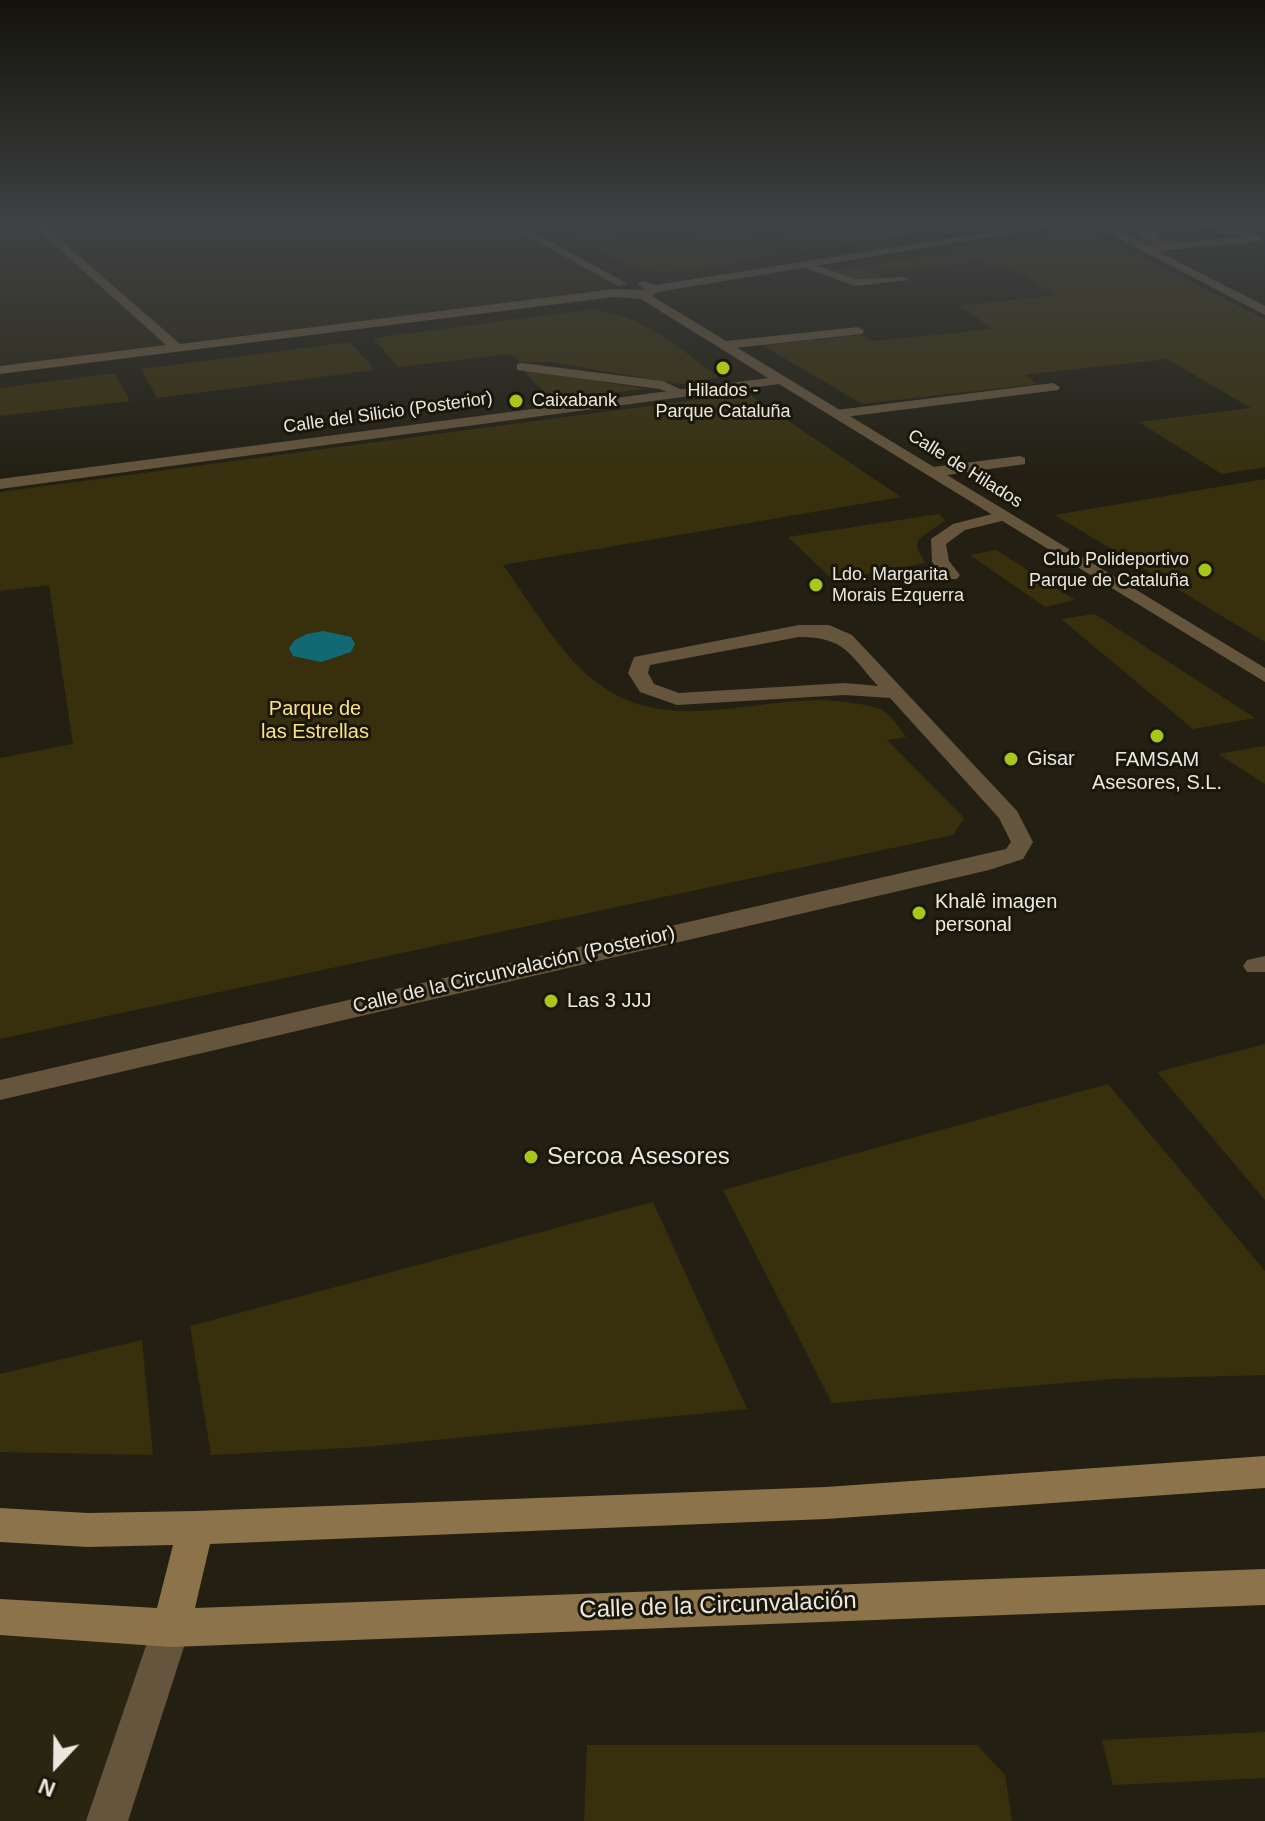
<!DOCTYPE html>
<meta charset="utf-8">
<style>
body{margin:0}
#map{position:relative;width:1265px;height:1821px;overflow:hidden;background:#232013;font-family:Helvetica,sans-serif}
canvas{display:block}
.north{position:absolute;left:16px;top:1725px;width:80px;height:80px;-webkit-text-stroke:6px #1a170a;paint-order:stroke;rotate:202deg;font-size:22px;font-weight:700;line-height:32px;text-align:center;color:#e9e7df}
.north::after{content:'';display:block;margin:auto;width:28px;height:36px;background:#e9e7df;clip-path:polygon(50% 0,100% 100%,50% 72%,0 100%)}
</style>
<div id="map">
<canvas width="1265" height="1821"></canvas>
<div class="north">N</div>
</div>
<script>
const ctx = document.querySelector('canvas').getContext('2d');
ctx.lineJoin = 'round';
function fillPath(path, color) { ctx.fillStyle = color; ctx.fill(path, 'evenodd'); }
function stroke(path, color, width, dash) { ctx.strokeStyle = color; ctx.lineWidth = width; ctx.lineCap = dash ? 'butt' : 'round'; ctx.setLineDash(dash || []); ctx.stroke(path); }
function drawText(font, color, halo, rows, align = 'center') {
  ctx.font = font + ' Helvetica,sans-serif'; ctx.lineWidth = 6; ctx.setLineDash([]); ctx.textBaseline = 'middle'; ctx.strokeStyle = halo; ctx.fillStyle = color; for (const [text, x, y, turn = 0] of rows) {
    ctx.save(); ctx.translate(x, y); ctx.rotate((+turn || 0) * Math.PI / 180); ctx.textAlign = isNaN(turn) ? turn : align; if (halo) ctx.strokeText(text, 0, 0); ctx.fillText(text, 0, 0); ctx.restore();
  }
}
fillPath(new Path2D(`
 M 0,222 L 507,222 L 622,284 L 611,290 L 0,370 Z
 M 0,1617 L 171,1628 L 107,1821 L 0,1821 Z`), '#2a2511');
fillPath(new Path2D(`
 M 579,222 L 604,222 L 625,242 L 748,232 L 780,254 C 734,261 672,282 627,265 C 605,256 584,240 563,227 Z
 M 873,222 L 951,222 L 958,227 L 802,251 L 772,230 Z
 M 1087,230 L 1265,319 L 1265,467 L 1222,474 L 1139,422 L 1251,408 L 1167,359 L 1025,375 L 1037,384 L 862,404 L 762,345 L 863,335 L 872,341 L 993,329 L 959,306 L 1055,295 L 1006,265 L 989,267 L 981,262 L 874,272 L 880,277 L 854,280 L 832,271 Z
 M 588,310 C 644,314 675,346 719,377 L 681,384 L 549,362 L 520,362 L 510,354 L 398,367 L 373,338 Z
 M 350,342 L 375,370 L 157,398 L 141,369 Z
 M 524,371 L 539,371 L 646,389 L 551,400 Z
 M 115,373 L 130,401 L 0,416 L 0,388 Z
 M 747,393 L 901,497 L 503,565 C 530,602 565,663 603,687 C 679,738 764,691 846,702 C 858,704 871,705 882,710 C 891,715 899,728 906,737 L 887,740 L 964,818 L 953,835 L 0,1039 L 0,758 L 73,744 L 49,585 L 0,591 L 0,492 Z
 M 1265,479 L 1265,642 L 1055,515 Z
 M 939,514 L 945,520 L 918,540 L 917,548 L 925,563 L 833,580 L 788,537 Z
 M 996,550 L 1075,600 L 1045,607 L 970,555 Z
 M 1095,614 L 1255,718 L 1193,729 L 1061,619 Z
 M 1265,746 L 1265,784 L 1218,754 Z
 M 1265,1044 L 1265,1200 L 1157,1072 Z
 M 1108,1084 L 1265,1271 L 1265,1375 L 1110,1379 L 832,1403 L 723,1190 Z
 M 653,1202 L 747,1409 L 365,1447 L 211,1455 L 190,1326 Z
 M 142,1340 L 153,1455 L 0,1452 L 0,1374 Z
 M 1265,1732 L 1265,1778 L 1113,1785 L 1102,1740 Z
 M 587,1745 L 977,1745 L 1005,1775 L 1012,1821 L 584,1821 Z`), '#38300d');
fillPath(new Path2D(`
 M 323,631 L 351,637 L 355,644 L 351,652 L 321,662 L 293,656 L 289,648 L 295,640 L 307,634 Z`), '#116a73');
fillPath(new Path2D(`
 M 59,222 L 85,222 L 41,231 L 36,228 Z
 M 1087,222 L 1100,222 L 1148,246 L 1156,244 L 1136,234 L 1136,230 L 1220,222 L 1262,237 L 1258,242 L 1157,251 L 1265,306 L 1265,315 ZM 1214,227 L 1242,237 L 1169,243 L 1152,234 Z
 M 806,262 L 856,279 L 904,277 L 910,280 L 855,286 L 802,267 Z
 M 858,327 L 864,331 L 862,334 L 726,349 L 720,345 L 726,341 Z
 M 522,363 L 663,381 L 688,393 L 681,397 L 660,389 L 517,370 L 517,364 Z
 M 1053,383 L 1060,387 L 1058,390 L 837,418 L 830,414 L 837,410 Z
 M 1020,456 L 1025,458 L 1025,464 L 933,477 L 925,472 L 933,467 Z
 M 1004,511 L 1010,513 L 1010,519 L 965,530 L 946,544 L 949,561 L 960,575 L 957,579 L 945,579 L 932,562 L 931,539 L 953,524 Z
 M 1265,956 L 1265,972 L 1247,972 L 1243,966 L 1247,960 Z`), '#65553c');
fillPath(new Path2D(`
 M 29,222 L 40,222 L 180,344 L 614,289 L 646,290 L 637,284 L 643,281 L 656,285 L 1054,222 L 1080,222 L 658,292 L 652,296 L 1265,668 L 1265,682 L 779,384 L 0,489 L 0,479 L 768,378 L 641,299 L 614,297 L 0,374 L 0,366 L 166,345 Z
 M 502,222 L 515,222 L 628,284 L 618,286 Z
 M 799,625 L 829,625 L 852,635 L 1017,811 L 1033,842 L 1023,859 L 989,870 L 0,1100 L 0,1080 L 1006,849 L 1011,842 L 999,818 L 890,698 L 845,695 L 677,705 L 640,692 L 628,673 L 634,657 ZM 799,637 C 845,637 849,654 878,686 L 845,683 L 679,693 L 654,684 L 648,673 L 650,665 Z
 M 171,1609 L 184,1615 L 190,1628 L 128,1821 L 86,1821 L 152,1628 L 158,1615 Z`), '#65553c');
fillPath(new Path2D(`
 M 1265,1456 L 1265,1488 L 826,1519 L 210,1544 L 195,1608 L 1265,1569 L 1265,1605 L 171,1647 L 0,1635 L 0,1599 L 157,1608 L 173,1545 L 88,1547 L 0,1542 L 0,1508 L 88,1513 L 196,1511 L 826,1487 Z`), '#8c7349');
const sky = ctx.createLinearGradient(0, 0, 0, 477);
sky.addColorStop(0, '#13120a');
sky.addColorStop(0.47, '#3f4244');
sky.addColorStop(1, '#3f424400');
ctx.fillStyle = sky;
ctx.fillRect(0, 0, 1265, 477);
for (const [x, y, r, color] of [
 [723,368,8,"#a9c71a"],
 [516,401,8,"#a9c71a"],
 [1205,570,8,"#a9c71a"],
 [816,585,8,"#a9c71a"],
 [1157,736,8,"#a9c71a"],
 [1011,759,8,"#a9c71a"],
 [919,913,8,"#a9c71a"],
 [551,1001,8,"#a9c71a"],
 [531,1157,8,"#a9c71a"]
]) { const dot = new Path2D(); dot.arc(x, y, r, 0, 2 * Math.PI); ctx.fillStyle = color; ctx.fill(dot); stroke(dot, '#1a170a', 3); }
drawText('18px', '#e9e7df', '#1a170a', [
 ["Hilados -",723,391,"center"],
 ["Parque Cataluña",723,412,"center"],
 ["Caixabank",532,401],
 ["Club Polideportivo",1189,560,"right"],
 ["Parque de Cataluña",1189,581,"right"],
 ["Ldo. Margarita",832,575],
 ["Morais Ezquerra",832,596]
], 'left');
drawText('18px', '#e9e7df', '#1a170a', [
 ["Calle del Silicio (Posterior)",388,413,-8],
 ["Calle de Hilados",965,469,32]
]);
drawText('20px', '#fbe37b', '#1a170a', [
 ["Parque de",315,709],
 ["las Estrellas",315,732]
]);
drawText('20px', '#e9e7df', '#1a170a', [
 ["Gisar",1027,759],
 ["FAMSAM",1157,760,"center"],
 ["Asesores, S.L.",1157,783,"center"],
 ["Khalê imagen",935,902],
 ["personal",935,925],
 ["Las 3 JJJ",567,1001]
], 'left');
drawText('20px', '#e9e7df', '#1a170a', [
 ["Calle de la Circunvalación (Posterior)",514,970,-13]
]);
drawText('24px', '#e9e7df', '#1a170a', [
 ["Sercoa Asesores",547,1157]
], 'left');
drawText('24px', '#e9e7df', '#1a170a', [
 ["Calle de la Circunvalación",718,1606,-2]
]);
</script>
